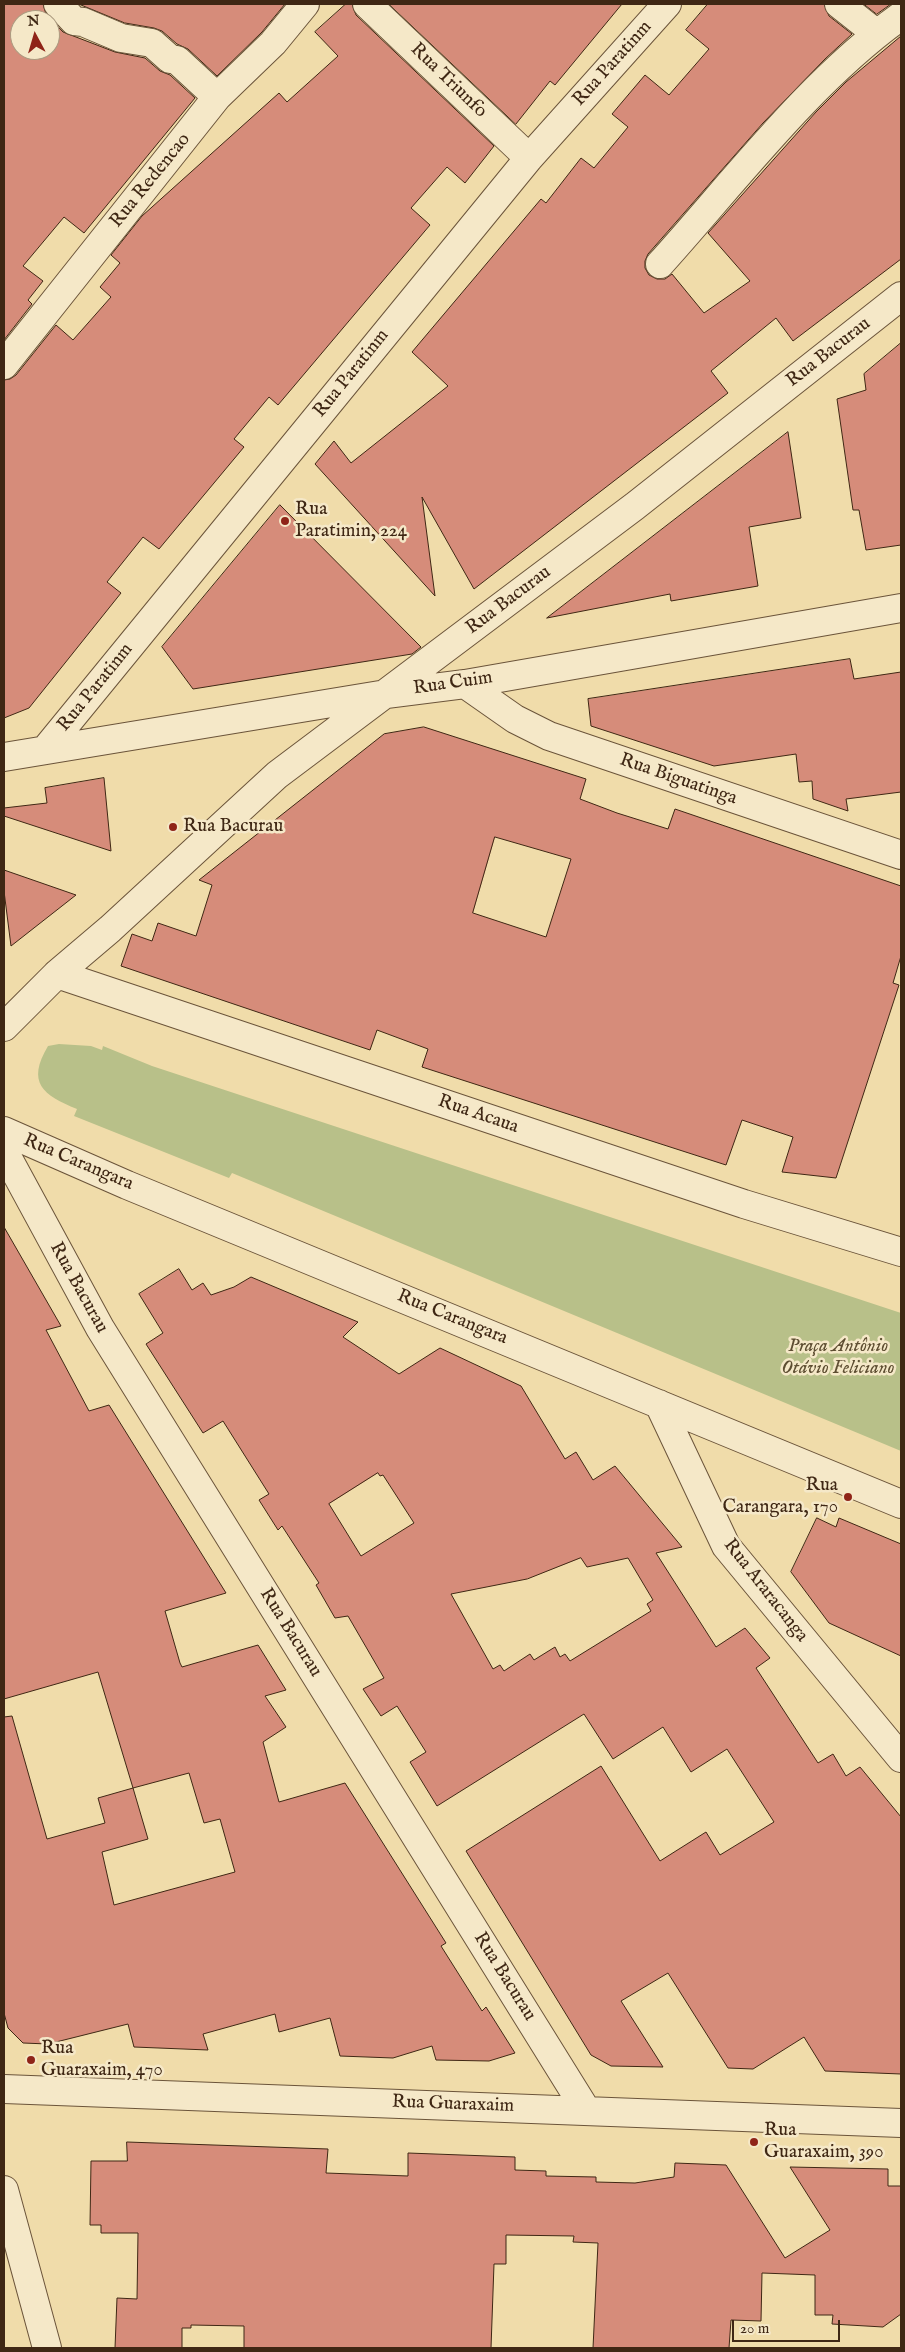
<!DOCTYPE html>
<meta charset="utf-8">
<style>
body{margin:0}
#map{position:relative;width:905px;height:2352px;overflow:hidden;background:#f0dcaa;font-family:"IM FELL English",serif}
canvas{display:block}
.frame{position:absolute;inset:0;border:5px solid #3f2714;pointer-events:none}
.north{position:absolute;left:10px;top:10px;width:50px;height:50px;box-sizing:border-box;background:#f5e8c8;border:1px solid #ac9b80;border-radius:50%;rotate:354deg;font-size:14px;font-weight:700;line-height:20px;text-align:center;color:#3f2714}
.north::after{content:'';display:block;margin:auto;width:18px;height:22px;background:#8f2418;clip-path:polygon(50% 0,100% 100%,50% 72%,0 100%)}
.scale{position:absolute;left:732px;top:2320px;width:108px;height:22px;box-sizing:border-box;border:2px solid #3f2714;border-top:0;padding-left:6px;font-size:15px;line-height:18px;white-space:nowrap;color:#3f2714;-webkit-text-stroke:4px #f5e8c8;paint-order:stroke}
</style>
<div id="map">
<canvas width="905" height="2352"></canvas>
<div class="frame"></div>
<div class="north">N</div>
<div class="scale">20 m</div>
</div>
<script>
const ctx = document.querySelector('canvas').getContext('2d');
ctx.lineJoin = 'round';
function fillPath(path, color) { ctx.fillStyle = color; ctx.fill(path, 'evenodd'); }
function stroke(path, color, width, dash) { ctx.strokeStyle = color; ctx.lineWidth = width; ctx.lineCap = dash ? 'butt' : 'round'; ctx.setLineDash(dash || []); ctx.stroke(path); }
function drawText(font, color, halo, rows, align = 'center') {
  ctx.font = font + ' "IM FELL English",serif'; ctx.lineWidth = 5; ctx.setLineDash([]); ctx.textBaseline = 'middle'; ctx.strokeStyle = halo; ctx.fillStyle = color; for (const [text, x, y, turn = 0] of rows) {
    ctx.save(); ctx.translate(x, y); ctx.rotate((+turn || 0) * Math.PI / 180); ctx.textAlign = isNaN(turn) ? turn : align; if (halo) ctx.strokeText(text, 0, 0); ctx.fillText(text, 0, 0); ctx.restore();
  }
}
fillPath(new Path2D(`
 M 59,1044 L 91,1046 L 102,1050 L 103,1046 L 152,1066 L 901,1313 L 901,1451 L 232,1173 L 229,1178 L 74,1116 L 77,1109 C 43,1095 26,1083 48,1046 Z`), '#b8c089');
const building = new Path2D(`
 M 4,4 L 43,4 L 46,14 L 63,32 L 115,52 L 145,58 L 160,71 L 170,75 L 195,98 L 84,233 L 64,217 L 23,266 L 43,281 L 28,300 L 32,304 L 4,340 ZM 20,20 L 50,20 L 50,50 L 20,50 Z
 M 79,4 L 285,4 L 262,32 L 217,76 L 188,49 L 177,44 L 162,31 L 154,28 L 125,23 Z
 M 346,4 L 352,4 L 356,15 L 494,146 L 465,183 L 447,167 L 411,208 L 430,225 L 278,405 L 269,397 L 234,439 L 244,447 L 159,549 L 143,537 L 107,582 L 121,593 L 29,708 L 4,718 L 4,380 L 10,379 L 16,375 L 56,325 L 73,340 L 111,297 L 100,287 L 120,263 L 111,255 L 142,216 L 279,93 L 287,102 L 338,56 L 315,32 Z
 M 389,4 L 622,4 L 555,85 L 550,81 L 516,124 Z
 M 708,4 L 824,4 L 829,16 L 852,34 L 825,59 L 763,123 L 648,254 L 645,261 L 645,268 L 649,275 L 657,279 L 665,279 L 672,274 L 704,313 L 750,281 L 708,233 L 816,112 L 846,82 L 901,36 L 901,259 L 793,341 L 776,318 L 711,371 L 728,393 L 474,589 L 422,497 L 435,596 L 315,464 L 334,441 L 351,463 L 448,386 L 412,352 L 541,199 L 546,203 L 581,158 L 594,168 L 628,127 L 612,114 L 645,75 L 669,95 L 709,49 L 686,30 Z
 M 864,4 L 891,4 L 877,14 Z
 M 901,343 L 901,545 L 866,550 L 859,510 L 853,510 L 837,399 L 866,390 L 864,374 Z
 M 788,432 L 801,518 L 749,527 L 758,586 L 671,601 L 670,594 L 547,618 Z
 M 280,505 L 421,647 L 412,654 L 193,689 L 162,647 Z
 M 850,659 L 854,679 L 901,672 L 901,792 L 846,799 L 848,811 L 813,799 L 812,781 L 799,782 L 796,754 L 714,766 L 591,726 L 588,699 Z
 M 424,727 L 586,779 L 580,799 L 617,813 L 668,829 L 675,809 L 901,886 L 901,956 L 893,983 L 899,985 L 836,1178 L 782,1172 L 793,1137 L 742,1120 L 726,1165 L 422,1067 L 428,1049 L 377,1030 L 370,1050 L 121,966 L 132,934 L 152,941 L 158,923 L 196,936 L 212,885 L 199,880 L 384,734 ZM 495,837 L 571,859 L 546,937 L 473,913 Z
 M 104,778 L 111,851 L 4,816 L 4,808 L 47,803 L 45,788 Z
 M 4,870 L 76,895 L 11,946 L 4,891 Z
 M 4,1227 L 61,1326 L 46,1330 L 89,1411 L 109,1405 L 226,1593 L 165,1611 L 180,1663 L 182,1667 L 258,1645 L 286,1690 L 265,1696 L 286,1727 L 263,1742 L 279,1802 L 345,1783 L 446,1943 L 441,1946 L 482,2011 L 486,2007 L 515,2053 L 489,2061 L 436,2060 L 432,2046 L 393,2058 L 340,2056 L 330,2018 L 279,2032 L 275,2014 L 203,2034 L 208,2050 L 134,2047 L 128,2024 L 48,2044 L 23,2043 L 8,2028 L 4,2013 L 4,1717 L 12,1716 L 47,1839 L 105,1823 L 98,1798 L 133,1788 L 148,1839 L 102,1852 L 114,1905 L 235,1872 L 220,1819 L 204,1823 L 189,1773 L 133,1788 L 98,1672 L 4,1699 Z
 M 179,1269 L 192,1290 L 203,1283 L 211,1295 L 234,1287 L 251,1277 L 358,1322 L 343,1337 L 399,1374 L 440,1348 L 521,1386 L 565,1459 L 576,1452 L 593,1480 L 615,1466 L 682,1547 L 656,1553 L 716,1647 L 745,1628 L 770,1658 L 756,1668 L 818,1763 L 833,1754 L 846,1776 L 860,1767 L 901,1817 L 901,2074 L 825,2071 L 804,2037 L 753,2069 L 728,2068 L 668,1973 L 621,2001 L 663,2067 L 611,2066 L 591,2055 L 466,1851 L 601,1766 L 660,1861 L 706,1832 L 720,1855 L 774,1822 L 727,1749 L 691,1772 L 663,1727 L 613,1759 L 584,1714 L 437,1806 L 410,1762 L 426,1752 L 397,1706 L 381,1716 L 363,1689 L 384,1678 L 348,1616 L 335,1618 L 316,1585 L 319,1583 L 282,1526 L 278,1530 L 259,1500 L 269,1494 L 223,1421 L 203,1433 L 146,1344 L 163,1333 L 139,1294 ZM 378,1473 L 380,1476 L 383,1475 L 414,1523 L 361,1556 L 329,1504 ZM 581,1558 L 587,1567 L 628,1558 L 653,1600 L 647,1604 L 651,1611 L 570,1661 L 565,1654 L 560,1657 L 555,1647 L 534,1660 L 530,1654 L 504,1671 L 500,1665 L 493,1669 L 451,1594 L 527,1579 Z
 M 817,1518 L 836,1527 L 839,1518 L 901,1544 L 901,1656 L 829,1623 L 791,1572 Z
 M 127,2142 L 328,2149 L 326,2173 L 408,2176 L 408,2153 L 515,2157 L 515,2170 L 546,2171 L 546,2176 L 596,2177 L 596,2182 L 635,2183 L 674,2177 L 675,2163 L 726,2165 L 785,2258 L 830,2230 L 790,2167 L 888,2169 L 888,2186 L 901,2186 L 901,2314 L 883,2327 L 832,2324 L 833,2315 L 815,2315 L 815,2275 L 762,2273 L 761,2321 L 731,2320 L 729,2348 L 593,2348 L 598,2243 L 573,2242 L 574,2236 L 506,2235 L 506,2264 L 494,2264 L 491,2348 L 244,2348 L 244,2326 L 191,2325 L 191,2328 L 182,2328 L 182,2348 L 115,2348 L 117,2298 L 137,2299 L 138,2233 L 101,2233 L 101,2225 L 90,2225 L 91,2161 L 127,2161 Z`);
fillPath(building, '#d68c7a');
stroke(building, '#3f2714', 1);
const minor = new Path2D(`
 M 58,4 L 74,21 L 83,22 L 121,38 L 152,43 L 170,59 L 177,60 L 217,97
 M 367,4 L 529,158
 M 839,4 L 877,34
 M 660,264 C 734,182 811,80 901,16
 M 4,365 L 217,97 L 273,43 L 305,4
 M 465,684 L 515,719 L 549,736 L 901,855
 M 45,750 L 529,158 L 667,4
 M 4,757 L 386,694 L 465,684 L 901,608
 M 57,974 L 744,1204 L 901,1252
 M 4,1027 L 57,974 L 110,929 L 277,775 L 635,506 L 901,296
 M 4,1131 L 127,1185 L 901,1504
 M 4,1151 L 100,1328 L 586,2110
 M 659,1404 L 726,1546 L 901,1758
 M 4,2089 L 901,2123
 M 4,2190 L 47,2348`);
stroke(minor, '#6b543a', 30);
stroke(minor, '#f5e8c8', 28);
for (const [x, y, r, color] of [
 [285,521,5,"#8f2418"],
 [173,827,5,"#8f2418"],
 [848,1497,5,"#8f2418"],
 [31,2060,5,"#8f2418"],
 [754,2142,5,"#8f2418"]
]) { const dot = new Path2D(); dot.arc(x, y, r, 0, 2 * Math.PI); ctx.fillStyle = color; ctx.fill(dot); stroke(dot, '#f5e8c8', 2); }
drawText('19px', '#3f2714', '#f5e8c8', [
 ["Rua Paratinm",613,64,-48],
 ["Rua Triunfo",448,81,44],
 ["Rua Redencao",151,181,-51],
 ["Rua Bacurau",829,353,-38],
 ["Rua Paratinm",352,374,-51],
 ["Rua Bacurau",509,601,-37],
 ["Rua Cuim",453,684,-8],
 ["Rua Paratinm",96,688,-51],
 ["Rua Biguatinga",678,780,19],
 ["Rua Acaua",478,1115,19],
 ["Rua Carangara",78,1163,23],
 ["Rua Bacurau",78,1288,61],
 ["Rua Carangara",452,1318,22],
 ["Rua Araracanga",765,1591,52],
 ["Rua Bacurau",290,1633,58],
 ["Rua Bacurau",504,1977,58],
 ["Rua Guaraxaim",453,2105,2]
]);
drawText('19px', '#3f2714', '#f5e8c8', [
 ["Rua",295,510],
 ["Paratimin, 224",295,532],
 ["Rua Bacurau",183,827],
 ["Rua",838,1486,"right"],
 ["Carangara, 170",838,1508,"right"],
 ["Rua",41,2049],
 ["Guaraxaim, 470",41,2071],
 ["Rua",764,2131],
 ["Guaraxaim, 390",764,2153]
], 'left');
drawText('italic 19px', '#5d4d31', '#f5e8c8', [
 ["Praça Antônio",838,1347],
 ["Otávio Feliciano",838,1369]
]);
</script>
